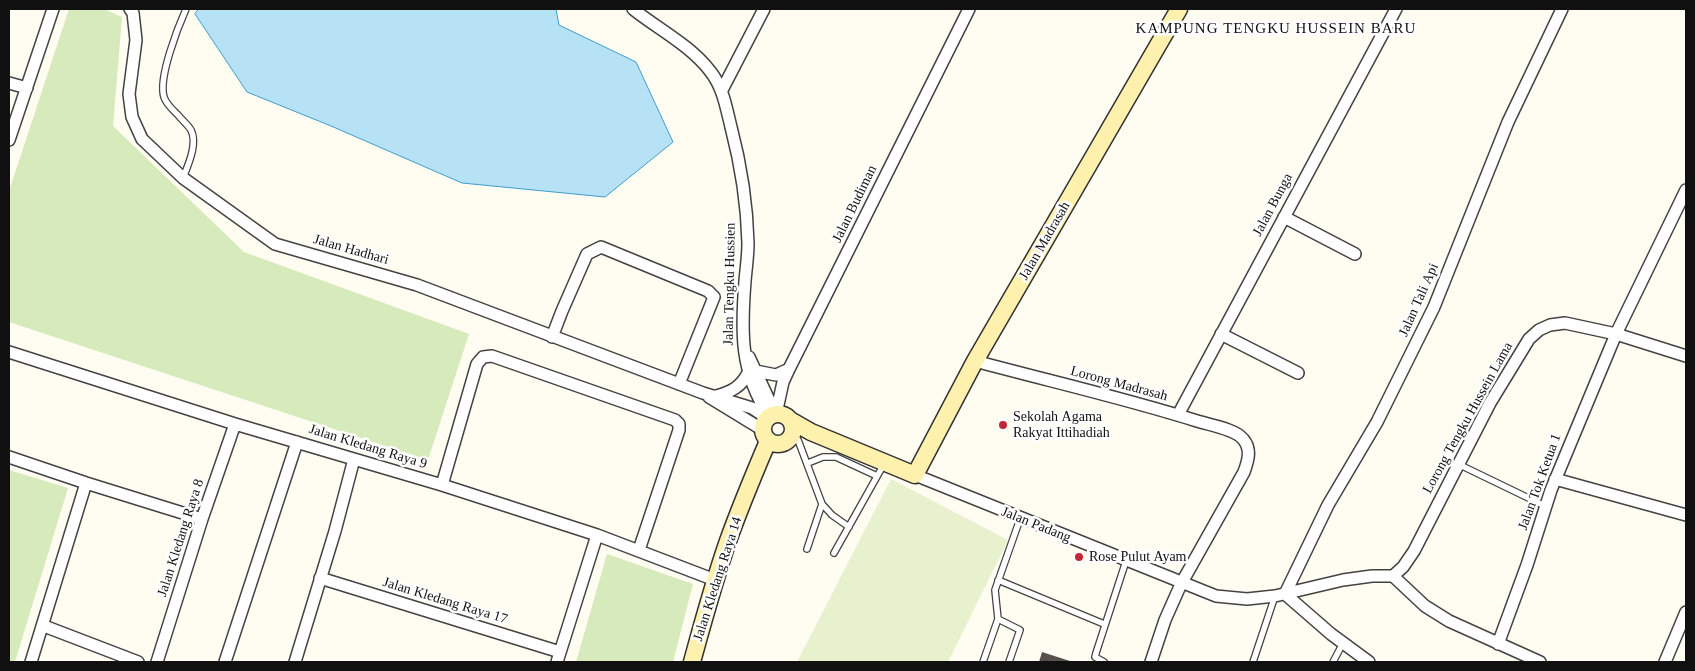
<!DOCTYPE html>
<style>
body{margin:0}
#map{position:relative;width:1695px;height:671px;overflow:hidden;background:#fffcf2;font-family:"Times New Roman",serif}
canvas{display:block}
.frame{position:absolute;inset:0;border:10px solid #101010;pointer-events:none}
</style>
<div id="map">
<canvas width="1695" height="671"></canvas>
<div class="frame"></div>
</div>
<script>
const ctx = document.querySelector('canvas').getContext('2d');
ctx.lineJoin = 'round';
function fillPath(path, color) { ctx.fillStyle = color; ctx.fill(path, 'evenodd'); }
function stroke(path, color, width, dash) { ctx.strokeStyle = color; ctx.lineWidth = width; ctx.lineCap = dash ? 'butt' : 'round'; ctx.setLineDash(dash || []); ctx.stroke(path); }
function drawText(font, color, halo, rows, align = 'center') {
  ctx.font = font + ' "Times New Roman",serif'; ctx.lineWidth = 5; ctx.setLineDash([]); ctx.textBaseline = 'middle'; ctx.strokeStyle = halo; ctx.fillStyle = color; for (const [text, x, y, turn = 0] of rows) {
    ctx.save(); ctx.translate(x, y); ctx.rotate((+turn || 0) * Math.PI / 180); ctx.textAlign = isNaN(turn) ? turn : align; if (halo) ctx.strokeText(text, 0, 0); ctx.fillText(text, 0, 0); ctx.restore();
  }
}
fillPath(new Path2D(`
 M 69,9 L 104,9 L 122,17 L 113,126 L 244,252 L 469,334 L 428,460 L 9,322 L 9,191 Z
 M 9,470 L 68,488 L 15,662 L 9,662 Z
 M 607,554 L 693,584 L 673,662 L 576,662 Z`), '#d6eabb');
fillPath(new Path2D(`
 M 891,479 L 1008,540 L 948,662 L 797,662 Z`), '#e7f1cd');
const water = new Path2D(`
 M 199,9 L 556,9 L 559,25 L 636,62 L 673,142 L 605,197 L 462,183 L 331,126 L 247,92 L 195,14 Z`);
fillPath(water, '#b7e2f6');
stroke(water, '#3e9ccd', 1);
fillPath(new Path2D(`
 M 1042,652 L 1073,662 L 1039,662 Z`), '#58504c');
const lane = new Path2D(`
 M 183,178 C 188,165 198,144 191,130 C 188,125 182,120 178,115 C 173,110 166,104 164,97 C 158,78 178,27 186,9
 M 798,440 L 822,504 L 832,515 L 849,527
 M 808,463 L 823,457 L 836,457 L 877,476
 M 1458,464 L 1545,506
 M 807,549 L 822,504
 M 834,553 L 884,464
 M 998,580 L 1104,624
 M 998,619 L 1020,630 L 1009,662
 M 983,662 L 998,619 L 995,590 L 1020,519
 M 1104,662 L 1095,657 L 1096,653 L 1126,561
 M 1253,662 L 1275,596
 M 1333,662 L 1343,643`);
const street = new Path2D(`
 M 130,9 L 133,13 L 136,40 L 129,94 L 132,117 L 142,139 L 183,178 L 275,244 L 417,285 L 703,393 L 752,408 L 761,414 L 766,419
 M 633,9 C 658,29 690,45 710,71 C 723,87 726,107 731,127 C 741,165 747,204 748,243 C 748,256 746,269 745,281 C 741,332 740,372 769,416
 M 9,83 L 27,88
 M 722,90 L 764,9
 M 9,140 L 53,9
 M 1284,217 L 1355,254
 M 1221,334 L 1298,373
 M 552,337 L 562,311 L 587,254 L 601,247 L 708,291 L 714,297 L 679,384
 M 9,352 L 235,424 L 442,485 L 597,535 L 715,580
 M 749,357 L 775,413
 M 975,361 C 1049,381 1124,398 1197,421 C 1210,425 1235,429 1243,439 C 1252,449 1248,461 1244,472 L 1181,584 L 1165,620 L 1151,662
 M 756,371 L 776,375 L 789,369
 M 716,396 C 731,392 741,387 748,373
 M 709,397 L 763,430
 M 776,414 L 783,382 L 789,369 L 969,9
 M 1178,415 L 1396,9
 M 9,457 L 86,483 L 202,519
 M 915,475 L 1216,596 L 1247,599 L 1275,596 L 1343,580 L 1372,576 L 1393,576
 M 1555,479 L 1686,515
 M 442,485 L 477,364 L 483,357 L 492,356 L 675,420 L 679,424 L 679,430 L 639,550
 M 1393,576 L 1403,567 L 1414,551 L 1490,403 L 1529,339 L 1539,330 L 1550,325 L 1565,323 L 1616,334 L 1686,356
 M 1393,576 L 1425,606 L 1449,621 L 1540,662
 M 320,578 L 560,652
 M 44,626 L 138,662
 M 1498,644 L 1527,565 L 1551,490 L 1616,334 L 1686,190
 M 31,662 L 86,483
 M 157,662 L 202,519 L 235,424
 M 225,662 L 297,442
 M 295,662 L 335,531 L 354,459
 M 557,662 L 597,535
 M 1369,662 L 1331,634 L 1285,594 L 1328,505 L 1377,422 L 1434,307 L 1508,122 L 1562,9
 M 1665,662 L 1686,612`);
const secondary = new Path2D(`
 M763 429a15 15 0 1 1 30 0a15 15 0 1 1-30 0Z
 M 790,420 L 811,432 L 915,475 L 975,361 L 1179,9
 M 692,662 C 703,622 714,581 728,541 C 740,507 754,474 768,441`);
stroke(lane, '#434343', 8);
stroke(street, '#434343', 14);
stroke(secondary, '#323232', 19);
stroke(lane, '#fff', 5.5);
stroke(street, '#fff', 11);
stroke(secondary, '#fef1ae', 16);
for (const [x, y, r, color] of [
 [1003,425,5,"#c02737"],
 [1079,557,5,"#c02737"]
]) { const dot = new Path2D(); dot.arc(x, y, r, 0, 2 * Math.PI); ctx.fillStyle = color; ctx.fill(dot); stroke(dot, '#fff', 2); }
drawText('14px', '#101010', '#fff', [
 ["Jalan Budiman",855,204,-64],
 ["Jalan Bunga",1273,205,-62],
 ["Jalan Madrasah",1045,241,-60],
 ["Jalan Hadhari",351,250,16],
 ["Jalan Tengku Hussien",730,284,-89],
 ["Jalan Tali Api",1419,300,-66],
 ["Lorong Madrasah",1119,384,15],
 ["Lorong Tengku Hussein Lama",1468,418,-61],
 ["Jalan Kledang Raya 9",368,447,17],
 ["Jalan Tok Ketua 1",1540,482,-70],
 ["Jalan Padang",1036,525,22],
 ["Jalan Kledang Raya 8",181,538,-72],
 ["Jalan Kledang Raya 14",718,579,-72],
 ["Jalan Kledang Raya 17",445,601,17]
]);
drawText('14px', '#101010', '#fff', [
 ["Sekolah Agama",1013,417],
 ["Rakyat Ittihadiah",1013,433],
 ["Rose Pulut Ayam",1089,557]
], 'left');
ctx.letterSpacing = '1px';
drawText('15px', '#101010', '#fff', [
 ["KAMPUNG TENGKU HUSSEIN BARU",1276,29]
]);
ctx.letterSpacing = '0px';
</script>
